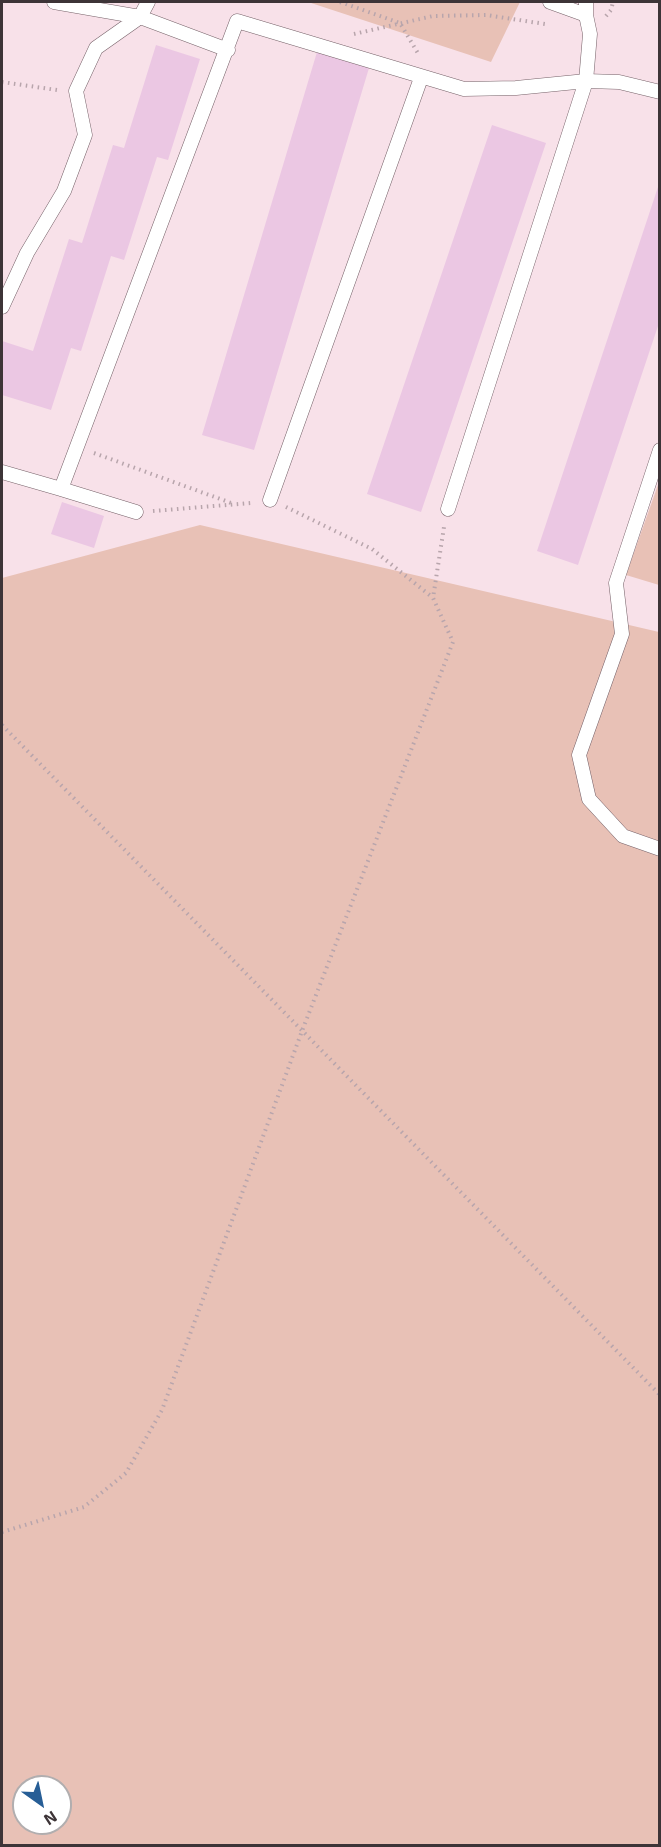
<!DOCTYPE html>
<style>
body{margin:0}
#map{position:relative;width:661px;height:1847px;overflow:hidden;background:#f8e1e9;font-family:"Exo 2",sans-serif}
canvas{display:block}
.frame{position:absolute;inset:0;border:3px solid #3d3437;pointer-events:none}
.north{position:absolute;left:12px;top:1775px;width:60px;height:60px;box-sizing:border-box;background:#fff;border:2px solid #b1aeaf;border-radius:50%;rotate:147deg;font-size:16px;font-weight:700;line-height:24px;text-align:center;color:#3d3437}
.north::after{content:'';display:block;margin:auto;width:21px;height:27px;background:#275e96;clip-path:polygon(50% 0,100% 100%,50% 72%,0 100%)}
</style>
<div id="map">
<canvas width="661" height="1847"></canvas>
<div class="frame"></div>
<div class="north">N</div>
</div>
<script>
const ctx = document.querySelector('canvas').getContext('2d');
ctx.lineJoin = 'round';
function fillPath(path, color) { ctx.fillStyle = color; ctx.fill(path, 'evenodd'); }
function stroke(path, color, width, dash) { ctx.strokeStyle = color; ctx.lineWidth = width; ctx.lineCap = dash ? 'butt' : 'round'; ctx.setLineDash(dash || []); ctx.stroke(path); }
fillPath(new Path2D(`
 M 308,2 L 520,2 L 491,62 Z
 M 659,482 L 660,585 L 659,585 L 626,575 Z
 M 200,525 L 659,632 L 659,1845 L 2,1846 L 2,578 ZM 24,1787 L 60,1787 L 60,1823 L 24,1823 Z`), '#e8c1b6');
fillPath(new Path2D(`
 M 156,45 L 200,59 L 168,160 L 157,157 L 124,260 L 111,256 L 81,351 L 71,348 L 51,410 L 2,395 L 2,341 L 33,351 L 69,239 L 82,243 L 113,145 L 124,148 Z
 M 317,52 L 369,68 L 254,450 L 202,435 Z
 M 492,125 L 546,143 L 421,512 L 367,494 Z
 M 659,184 L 660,320 L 578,565 L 537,551 Z
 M 62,502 L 104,516 L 94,548 L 51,534 Z`), '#ebc7e3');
const service = new Path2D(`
 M 54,2 L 140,17
 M 148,2 L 140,17 L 228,50
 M 550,2 L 586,15
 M 2,307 L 27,253 L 64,191 L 85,135 L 76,91 L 96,48 L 140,17
 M 660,450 L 616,583 L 622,634 L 579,755 L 589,799 L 623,836 L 660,849
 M 2,472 L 61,489 L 237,21 L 464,89 L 516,88 L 586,81 L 619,82 L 660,92
 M 61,489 L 136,512
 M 270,500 L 421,78
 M 448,509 L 586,81 L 590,34 L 586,15 L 586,2`);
stroke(service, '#766269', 15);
stroke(new Path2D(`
 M 340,2 L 400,23 L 419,55
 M 606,16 L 611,10 L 613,2
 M 354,34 L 433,16 L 486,15 L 545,24
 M 2,82 L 57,90
 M 94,453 L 234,504
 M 286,507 L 372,549 L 432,597
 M 153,511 L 251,503
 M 2,725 L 660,1395
 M 2,1532 L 84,1507 L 126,1473 L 162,1410 L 302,1031 L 453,642 L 433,598 L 444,527`), '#b8a5ac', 4, [1.5, 4.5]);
stroke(service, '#fff', 14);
</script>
